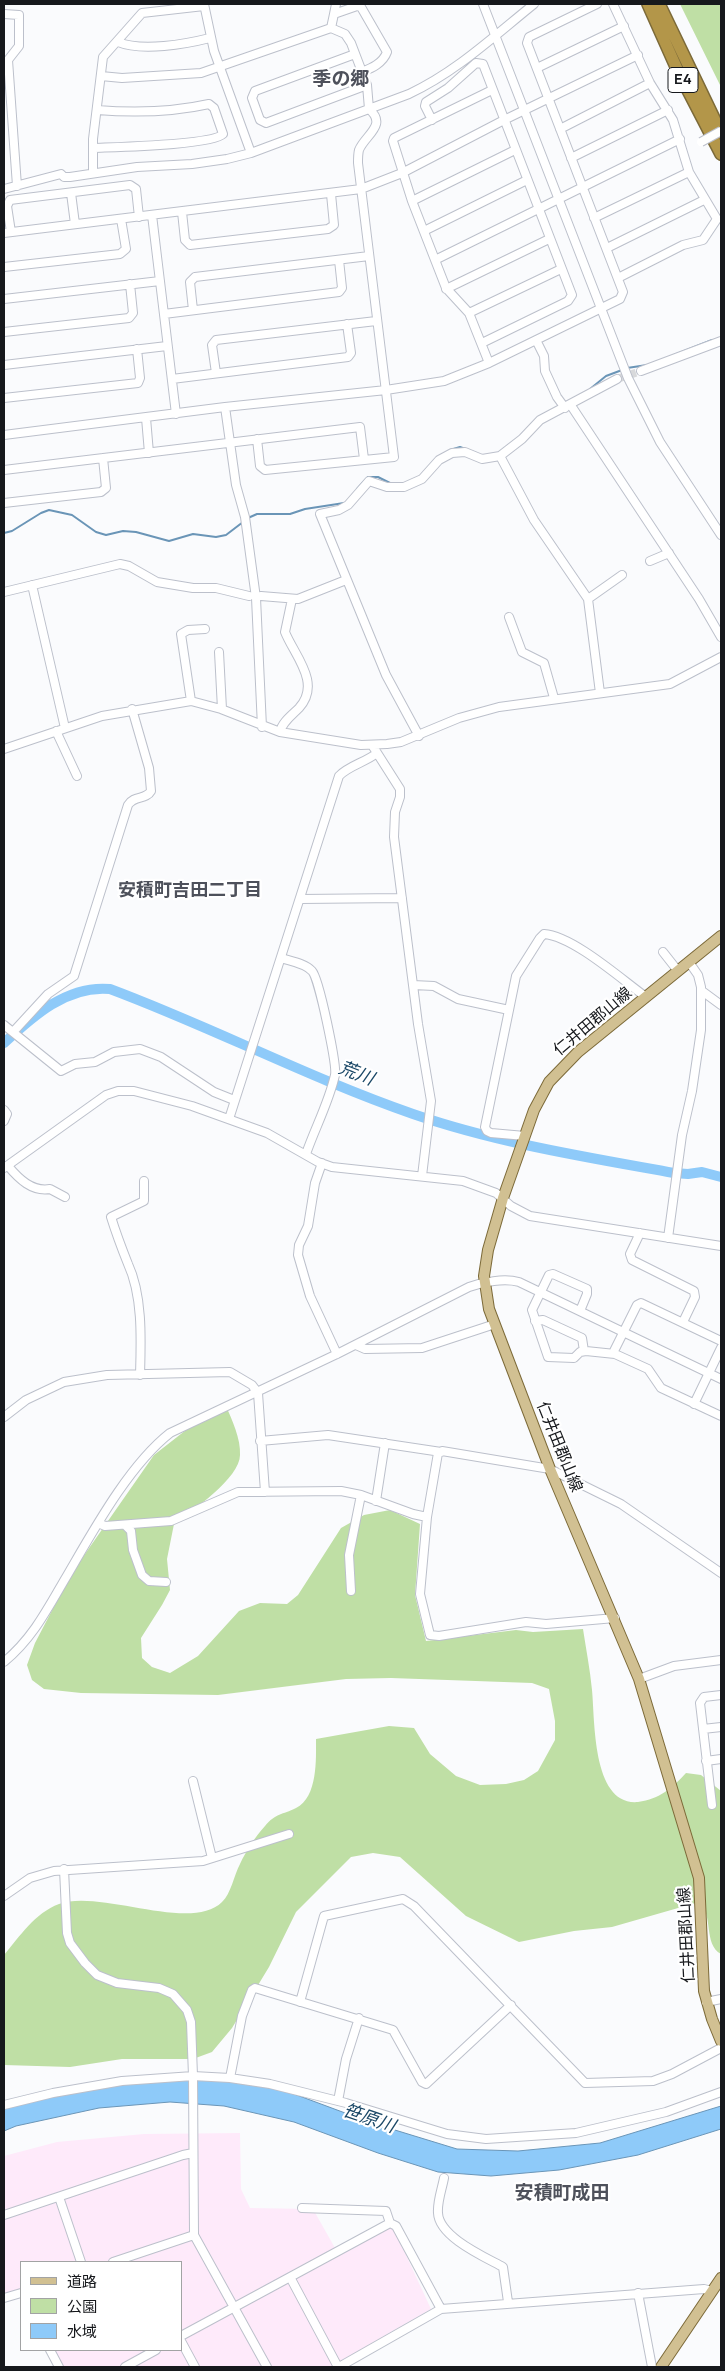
<!DOCTYPE html>
<meta charset="utf-8">
<style>
body{margin:0}
#map{position:relative;width:725px;height:2371px;overflow:hidden;background:#fafbfd;font-family:Manrope,"Noto Sans JP",sans-serif}
canvas{display:block}
.frame{position:absolute;inset:0;border:5px solid #16181c;pointer-events:none}
.legend{position:absolute;left:20px;top:2261px;width:162px;height:90px;box-sizing:border-box;background:#fff;border:1px solid #a2a3a4;margin:0;padding:6px 9px;list-style:none;font-size:15px;color:#16181c}
.legend li{display:flex;align-items:center;gap:10px;height:25px}
.legend b{width:25px;border:1px solid #a2a3a4}
</style>
<div id="map">
<canvas width="725" height="2371"></canvas>
<div class="frame"></div>
<ul class="legend">
<li><b style="height:6px;background:#d1c092"></b>道路</li>
<li><b style="height:14px;background:#bfdfa5"></b>公園</li>
<li><b style="height:14px;background:#8ecaf9"></b>水域</li>
</ul>
</div>
<script>
const ctx = document.querySelector('canvas').getContext('2d');
ctx.lineJoin = 'round';
function fillPath(path, color) { ctx.fillStyle = color; ctx.fill(path, 'evenodd'); }
function stroke(path, color, width, dash) { ctx.strokeStyle = color; ctx.lineWidth = width; ctx.lineCap = dash ? 'butt' : 'round'; ctx.setLineDash(dash || []); ctx.stroke(path); }
function drawText(font, color, halo, rows, align = 'center') {
  ctx.font = font + ' Manrope,"Noto Sans JP",sans-serif'; ctx.lineWidth = 4.5; ctx.setLineDash([]); ctx.textBaseline = 'middle'; ctx.strokeStyle = halo; ctx.fillStyle = color; for (const [text, x, y, turn = 0] of rows) {
    ctx.save(); ctx.translate(x, y); ctx.rotate((+turn || 0) * Math.PI / 180); ctx.textAlign = isNaN(turn) ? turn : align; if (halo) ctx.strokeText(text, 0, 0); ctx.fillText(text, 0, 0); ctx.restore();
  }
}
fillPath(new Path2D(`
 M 240,2133 L 241,2189 L 250,2208 L 313,2209 L 335,2248 L 392,2225 L 431,2309 L 330,2367 L 61,2367 L 50,2350 L 181,2350 L 181,2262 L 21,2262 L 21,2301 L 16,2292 L 4,2294 L 4,2156 L 57,2142 L 144,2134 Z`), '#feeafa');
fillPath(new Path2D(`
 M 680,4 L 721,4 L 721,87 Z
 M 226,1406 C 232,1420 241,1439 240,1455 C 240,1478 192,1511 174,1524 L 167,1559 L 170,1590 L 162,1605 L 141,1638 L 142,1658 L 152,1667 L 170,1673 L 198,1656 L 239,1611 L 260,1603 L 287,1604 L 298,1595 L 341,1528 L 364,1515 L 390,1510 L 420,1524 L 415,1595 L 426,1641 L 516,1630 L 533,1632 L 583,1629 C 586,1649 590,1669 592,1690 C 595,1721 592,1806 638,1802 C 660,1799 672,1788 686,1773 L 701,1775 L 721,1791 L 721,1954 C 703,1944 714,1915 699,1902 L 612,1927 L 574,1931 L 519,1942 L 466,1916 L 400,1857 L 373,1853 L 351,1857 L 296,1912 L 269,1967 L 232,2028 L 212,2052 L 193,2059 L 122,2059 L 70,2067 L 4,2065 L 4,1955 C 20,1936 35,1913 59,1904 C 100,1889 191,1933 222,1902 C 231,1894 234,1875 240,1864 C 246,1851 255,1837 265,1826 C 276,1813 282,1815 296,1808 C 318,1797 316,1759 316,1739 L 389,1726 L 414,1728 L 430,1754 L 456,1776 L 480,1785 L 506,1784 L 524,1780 L 538,1771 L 555,1740 L 555,1721 L 549,1689 L 532,1683 L 391,1678 L 346,1679 L 218,1695 L 81,1693 L 44,1689 L 32,1680 L 27,1665 L 35,1643 L 71,1574 L 154,1455 L 213,1409 Z`), '#bfdfa5');
const water = new Path2D(`
 M 167,2076 L 229,2080 L 286,2091 L 372,2123 L 457,2149 L 518,2151 L 600,2143 L 721,2106 L 721,2129 L 638,2155 L 559,2170 L 491,2176 L 438,2172 L 378,2153 L 294,2122 L 224,2106 L 170,2102 L 99,2108 L 16,2126 L 4,2131 L 4,2107 L 77,2089 Z`);
fillPath(water, '#8ecaf9');
stroke(water, '#6a95b7', 1);
stroke(new Path2D(`
 M 674,355 L 712,340
 M 627,368 L 647,365
 M 590,389 L 606,376 L 622,370
 M 450,450 L 460,447 L 476,453
 M 357,489 L 368,477 L 378,477 L 392,484
 M 248,518 L 257,514 L 290,514 L 305,509 L 344,503
 M 4,533 L 12,531 L 41,513 L 49,510 L 72,515 L 96,532 L 106,535 L 123,531 L 136,532 L 169,541 L 193,534 L 216,537 L 226,535 L 243,522`), '#6a95b7', 2);
stroke(new Path2D(`
 M 4,1043 C 33,1016 67,985 110,989 C 212,1027 309,1078 413,1114 C 497,1143 586,1157 674,1173 L 688,1174 L 702,1172 L 721,1177`), '#8ecaf9', 10);
stroke(new Path2D(`
 M 617,379 L 641,371`), '#d8d9db', 8, [8, 4]);
const minor = new Path2D(`
 M 204,4 L 214,51 L 251,153
 M 483,4 L 628,378 L 660,442 L 721,535
 M 613,4 L 650,83 L 673,120 L 689,172 L 717,219 L 703,240 L 683,245 L 618,278
 M 4,14 L 19,15 L 19,46 L 8,60 L 17,186
 M 334,14 L 336,4
 M 331,28 L 334,14 L 357,6 L 361,7 L 387,52 C 383,63 372,68 362,72
 M 118,42 C 142,52 186,44 210,38
 M 355,54 L 255,91 L 252,98 L 260,120 L 266,123 L 367,85
 M 537,68 L 624,26
 M 101,76 L 122,78 L 201,73 L 331,28 L 345,34 L 351,43 L 367,85 L 369,109 C 388,125 365,135 359,150 C 358,154 358,159 358,163 L 394,457 L 265,470 L 260,466 L 257,439
 M 432,120 L 425,106 L 426,102 L 448,88 L 476,63 L 483,64 L 572,295 L 568,301 L 482,343
 M 560,129 L 650,83
 M 93,148 C 114,147 213,145 223,134 L 214,108 L 209,104 C 173,112 134,113 97,110
 M 571,158 L 668,110
 M 93,173 L 93,139 L 103,57 L 142,13 L 204,6
 M 4,189 L 61,174 L 64,177 L 70,177 L 137,167 L 192,164 L 227,159 L 251,153 L 409,94 C 456,72 493,37 534,4
 M 71,193 L 75,224
 M 412,201 L 515,150
 M 182,212 L 185,240 L 190,245 L 328,229 L 334,225 L 331,194
 M 152,215 L 176,414
 M 594,218 L 689,172
 M 424,231 L 527,180
 M 11,232 L 7,206 L 10,200 L 130,185 L 136,189 L 139,217
 M 4,233 L 361,189 L 402,173 L 504,120 L 638,55
 M 607,248 L 704,200
 M 435,260 L 680,139
 M 4,267 L 120,254 L 126,249 L 121,219
 M 446,289 L 547,240
 M 4,299 L 160,281
 M 193,310 L 190,282 L 195,277 L 369,256
 M 469,313 L 561,269
 M 164,314 L 339,292 L 342,288 L 339,260
 M 4,332 L 129,318 L 133,313 L 130,284
 M 536,340 L 544,356 L 545,371 L 557,397 L 565,408
 M 489,363 L 469,313 L 446,288 L 412,201 L 393,141 L 394,138 L 492,90
 M 4,365 L 167,346
 M 641,371 L 721,341
 M 216,373 L 212,345 L 216,340 L 376,321
 M 172,379 L 348,357 L 351,353 L 347,324
 M 4,398 L 138,383 L 140,378 L 137,349
 M 570,404 L 699,599 L 721,637
 M 225,407 L 386,390 L 444,381 L 489,363 L 620,299 L 623,292 L 527,43 L 529,37 L 597,4
 M 146,418 L 149,453
 M 4,435 L 225,407 L 236,485 L 245,517 L 256,598 L 262,727
 M 500,456 L 534,520 L 588,599 L 600,693
 M 4,470 L 360,427 L 364,459
 M 4,503 L 101,492 L 106,488 L 103,458
 M 650,561 L 669,553
 M 32,585 L 65,728
 M 4,592 L 120,564 L 129,566 L 157,582 L 193,588 L 216,588 L 249,596
 M 261,596 L 298,599 L 346,580
 M 588,599 L 622,575
 M 509,617 L 522,652 L 544,663 L 554,698
 M 219,652 L 222,709
 M 191,701 L 181,634 L 188,630 L 205,629
 M 56,731 L 77,776
 M 280,732 C 282,722 292,715 299,708 C 322,683 294,655 285,632 L 292,599
 M 419,736 L 386,675 L 320,514 L 339,510 L 348,505 L 369,481 L 387,487 L 404,487 L 422,479 L 439,460 L 452,453 L 465,452 L 482,459 L 500,456 L 522,439 L 540,420 L 617,379
 M 372,745 L 400,789 L 400,797 L 395,812 L 394,837 L 418,1024 L 431,1101 L 422,1176
 M 4,749 L 102,716 L 191,701 L 221,709 L 280,732 L 361,745 L 387,744 L 401,742 L 459,718 L 499,707 L 670,684 L 721,657
 M 300,899 L 402,898
 M 663,952 L 678,971
 M 281,958 C 290,961 305,963 312,971 C 319,978 337,1065 335,1075 C 329,1102 315,1128 306,1154
 M 413,985 L 434,986 L 458,999 L 509,1010
 M 702,991 L 721,1005
 M 4,1025 L 61,1071 L 75,1064 L 95,1062 L 114,1052 L 140,1049 L 161,1057 L 214,1092 L 234,1100
 M 14,1031 L 48,994 L 74,976 L 128,805 C 134,795 146,800 151,791 L 149,768 L 132,709
 M 4,1110 L 7,1114 L 4,1121
 M 229,1119 L 339,776 C 348,766 366,762 377,753
 M 525,1136 L 491,1133 L 487,1131 L 485,1127 L 516,976 L 540,938 L 544,934 C 573,936 621,979 646,997
 M 322,1163 L 315,1183 L 308,1226 L 299,1245 L 298,1255 L 310,1296 L 337,1354
 M 8,1166 C 19,1179 32,1192 50,1189 L 65,1197
 M 4,1168 L 106,1095 L 118,1091 L 134,1091 L 192,1106 L 267,1133 L 318,1162 L 332,1167 L 463,1181 L 496,1193 L 511,1206 L 530,1216 L 721,1246
 M 640,1233 L 630,1254 L 632,1260 L 694,1291 L 695,1297 L 683,1322
 M 668,1238 L 682,1135 L 692,1091 L 701,1030 L 701,987 L 698,975 L 689,962
 M 580,1311 L 587,1294 L 587,1289 L 553,1274 L 549,1275 L 532,1310 L 548,1357 L 574,1358 L 580,1352 L 586,1351 L 615,1354 L 648,1369 L 661,1388 L 721,1416
 M 535,1321 L 543,1320 L 582,1338 L 584,1351
 M 356,1345 L 365,1349 L 422,1348 L 495,1324
 M 613,1353 L 637,1305 L 641,1303 L 721,1341
 M 140,1375 C 141,1341 143,1296 128,1264 C 122,1249 116,1233 111,1217 L 144,1201 L 144,1181
 M 694,1404 L 721,1348
 M 4,1417 L 26,1400 L 64,1382 L 107,1375 L 230,1372 L 252,1385 L 258,1393 L 265,1492
 M 260,1441 L 328,1435 L 441,1452
 M 376,1501 L 385,1443
 M 98,1523 L 105,1526 L 171,1521 L 238,1492 L 341,1491 L 361,1495 L 413,1514 L 427,1517
 M 125,1525 L 131,1531 L 133,1550 L 142,1575 L 149,1581 L 166,1582
 M 351,1591 L 349,1555 L 361,1495
 M 615,1618 L 546,1624 L 526,1622 L 439,1636 L 430,1635 L 420,1594 L 427,1517 L 438,1453 L 442,1451 L 550,1469 L 621,1504 L 721,1573
 M 4,1662 C 32,1639 47,1610 65,1579 C 92,1533 128,1466 170,1433 L 337,1354 L 469,1287 C 483,1282 504,1278 519,1282 L 721,1379
 M 639,1679 L 674,1666 L 721,1660
 M 703,1729 L 721,1727
 M 706,1761 L 721,1759
 M 193,1781 L 212,1858
 M 712,1805 L 700,1703 L 704,1697 L 721,1695
 M 64,1869 L 67,1933 L 70,1943 L 85,1963 L 97,1975 L 117,1983 L 159,1988 L 173,1994 L 187,2010 L 191,2022 L 193,2076 L 194,2235 L 267,2367
 M 4,1896 L 30,1878 L 54,1871 L 203,1861 L 289,1834
 M 300,2002 L 324,1916 L 403,1899 L 414,1906 L 585,2083 L 653,2081 L 672,2074 L 721,2048
 M 706,2002 L 721,1999
 M 230,2078 L 242,2016 L 252,1990 L 255,1988 L 393,2030 L 422,2082 L 426,2084 L 511,2005
 M 338,2101 L 346,2059 L 359,2018
 M 4,2105 L 53,2093 L 122,2081 L 193,2076 L 230,2078 L 270,2084 L 346,2103 L 447,2134 L 486,2139 L 576,2133 L 666,2112 L 721,2092
 M 444,2178 C 442,2189 437,2202 438,2213 C 439,2237 485,2257 503,2267 L 508,2302
 M 59,2197 L 81,2262
 M 302,2208 L 386,2211 L 390,2223 L 396,2226 L 441,2309 L 339,2367
 M 4,2215 L 183,2155 L 193,2153
 M 113,2262 L 194,2235
 M 290,2277 L 338,2367
 M 638,2293 L 652,2367
 M 4,2298 L 21,2293
 M 441,2309 L 704,2289 L 712,2291
 M 181,2336 L 390,2223
 M 181,2341 L 195,2367
 M 50,2350 L 59,2367
 M 125,2367 L 156,2350`);
const major = new Path2D(`
 M 721,936 L 578,1052 L 549,1082 L 534,1110 L 503,1198 L 488,1250 L 484,1276 L 489,1309 L 550,1469 L 639,1679 L 699,1878 L 704,1991 L 712,2019 L 721,2041
 M 661,2367 L 721,2278`);
const highway = new Path2D(`
 M 648,4 L 677,69 L 721,154
 M 659,4 L 721,133`);
stroke(minor, '#bcc0cb', 10);
stroke(major, '#7c6a39', 12);
stroke(highway, '#7c6a39', 14);
stroke(minor, '#fff', 8);
stroke(major, '#d1c092', 10);
stroke(highway, '#b39649', 11);
const minorBridge = new Path2D(`
 M 701,142 L 721,131`);
stroke(minorBridge, '#bcc0cb', 10, []);
stroke(minorBridge, '#fff', 8);
for (const [x, y, w] of [
 [683,80,30]
]) { const box = new Path2D(); box.roundRect(x - w / 2, y - 12.5, w, 25, 4); ctx.fillStyle = '#fff'; ctx.fill(box); stroke(box, '#16181c', 1); }
drawText('bold 15px', '#16181c', null, [
 ["E4",683,80]
]);
drawText('16px', '#16181c', '#fff', [
 ["仁井田郡山線",593,1022,-40],
 ["仁井田郡山線",559,1447,68],
 ["仁井田郡山線",687,1935,-93]
]);
drawText('bold 18px', '#4e515b', '#fff', [
 ["安積町吉田二丁目",190,891]
]);
drawText('italic 18px', '#1c4968', '#fff', [
 ["荒川",356,1074,21],
 ["笹原川",369,2119,19]
]);
drawText('bold 19px', '#4e515b', '#fff', [
 ["季の郷",341,80],
 ["安積町成田",562,2194]
]);
</script>
